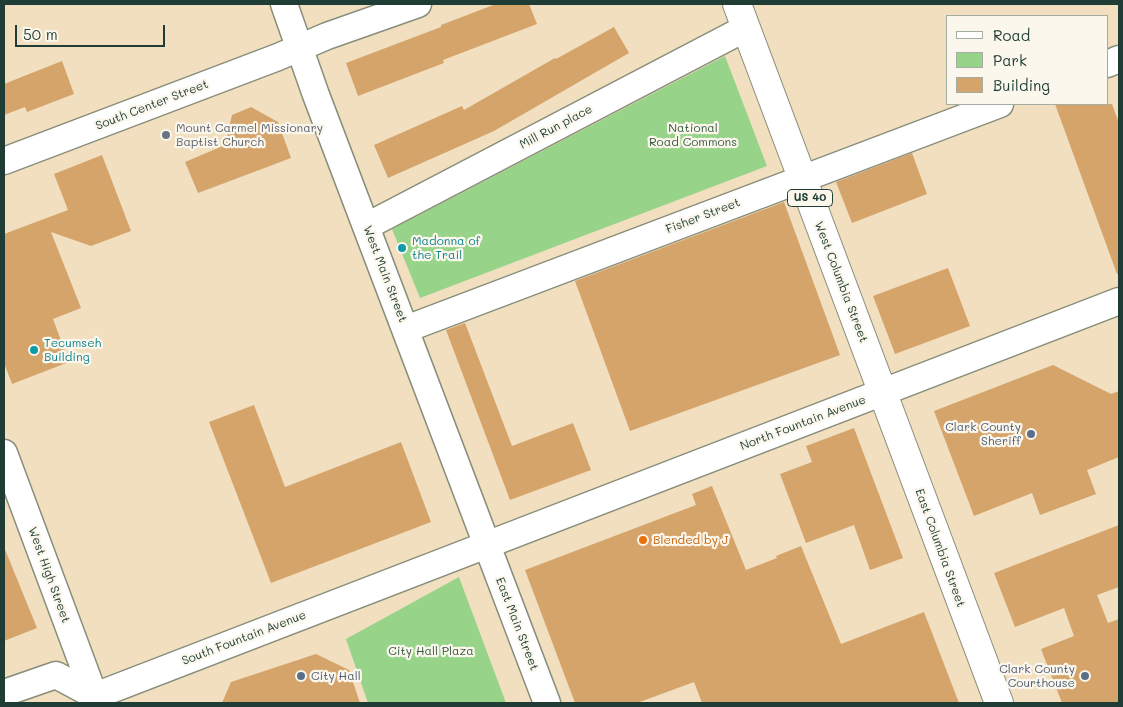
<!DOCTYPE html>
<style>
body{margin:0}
#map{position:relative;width:1123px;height:707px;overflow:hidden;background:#f1dfc0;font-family:Mali,sans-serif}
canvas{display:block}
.frame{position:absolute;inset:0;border:5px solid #1f3d34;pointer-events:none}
.legend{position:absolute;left:946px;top:15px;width:162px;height:90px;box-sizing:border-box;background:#fbf7ec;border:1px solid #a3ada2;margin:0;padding:6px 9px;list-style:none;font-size:15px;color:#1f3d34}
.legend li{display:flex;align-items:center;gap:10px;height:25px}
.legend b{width:25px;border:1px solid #a3ada2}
.scale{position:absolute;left:15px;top:25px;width:150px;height:22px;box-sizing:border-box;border:2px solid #1f3d34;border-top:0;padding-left:6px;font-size:15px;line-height:18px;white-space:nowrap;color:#1f3d34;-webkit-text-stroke:4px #fbf7ec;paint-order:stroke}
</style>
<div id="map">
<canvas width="1123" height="707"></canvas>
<div class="frame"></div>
<ul class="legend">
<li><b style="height:6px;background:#fff"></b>Road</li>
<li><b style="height:14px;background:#97d489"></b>Park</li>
<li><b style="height:14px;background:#d5a46b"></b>Building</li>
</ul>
<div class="scale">50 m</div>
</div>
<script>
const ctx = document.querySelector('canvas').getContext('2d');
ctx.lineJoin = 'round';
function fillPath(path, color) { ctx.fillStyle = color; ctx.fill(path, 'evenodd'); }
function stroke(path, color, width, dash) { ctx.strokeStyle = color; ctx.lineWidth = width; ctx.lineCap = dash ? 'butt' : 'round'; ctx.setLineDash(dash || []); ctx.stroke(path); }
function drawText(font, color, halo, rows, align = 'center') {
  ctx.font = font + ' Mali,sans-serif'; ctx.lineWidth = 4.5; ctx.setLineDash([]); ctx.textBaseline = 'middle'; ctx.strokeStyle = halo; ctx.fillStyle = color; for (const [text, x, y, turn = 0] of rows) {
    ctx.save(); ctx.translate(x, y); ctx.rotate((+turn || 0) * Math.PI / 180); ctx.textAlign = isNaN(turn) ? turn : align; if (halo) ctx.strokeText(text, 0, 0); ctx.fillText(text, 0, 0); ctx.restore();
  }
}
fillPath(new Path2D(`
 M 725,56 L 767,166 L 420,298 L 392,229 Z
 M 459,577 L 506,703 L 368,703 L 346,639 Z`), '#97d489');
fillPath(new Path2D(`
 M 496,4 L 529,4 L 537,24 L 443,60 L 444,63 L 358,96 L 346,63 L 441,27 L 441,25 Z
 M 614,27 L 629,53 L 494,131 L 388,178 L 374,145 L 462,106 L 464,110 L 555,58 L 556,59 Z
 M 62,61 L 74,94 L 27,112 L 25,107 L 4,115 L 4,84 Z
 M 1055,104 L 1112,104 L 1119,123 L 1119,274 L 1117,274 Z
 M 251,107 L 278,122 L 291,158 L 198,193 L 185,162 L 225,145 L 232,115 Z
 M 912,153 L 927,194 L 852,223 L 836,182 Z
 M 102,155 L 131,231 L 91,246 L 51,232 L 81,308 L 53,319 L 69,362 L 12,384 L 4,363 L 4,234 L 68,210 L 54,174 Z
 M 784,202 L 840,355 L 630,431 L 575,281 Z
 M 948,268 L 970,326 L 895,354 L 873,296 Z
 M 465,323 L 512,446 L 573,423 L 591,470 L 510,500 L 446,330 Z
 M 1053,365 L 1111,394 L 1119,391 L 1119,457 L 1087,470 L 1096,494 L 1040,515 L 1032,493 L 974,516 L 934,411 Z
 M 254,405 L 285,487 L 401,442 L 431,522 L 271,583 L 209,422 Z
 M 854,428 L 903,558 L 870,570 L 854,525 L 806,543 L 780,474 L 812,462 L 806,446 Z
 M 712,486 L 746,570 L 777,558 L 776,556 L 801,546 L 841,644 L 924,612 L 959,703 L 702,703 L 694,682 L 637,703 L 575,703 L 525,570 L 696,505 L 692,494 Z
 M 1119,525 L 1119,587 L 1097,595 L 1108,623 L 1119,619 L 1119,703 L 1062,703 L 1041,649 L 1074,636 L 1064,608 L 1015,627 L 994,573 Z
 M 4,547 L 37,628 L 4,641 Z
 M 316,654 L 349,670 L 360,703 L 222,703 L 231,682 Z`), '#d5a46b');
const minor = new Path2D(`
 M 284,4 L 316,95 L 547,703
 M 1107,64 L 1119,59
 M 4,161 L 278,57 L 327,36 L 418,4
 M 367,226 L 746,28
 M 406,329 L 1000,104
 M 4,453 L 97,703
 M 4,693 L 56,675 L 95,696
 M 95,696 L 1119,301`);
const major = new Path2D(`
 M 737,4 L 999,703`);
stroke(minor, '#888e7a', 29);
stroke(major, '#888e7a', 30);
stroke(minor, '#fff', 26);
stroke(major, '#fff', 28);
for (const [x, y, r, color] of [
 [166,135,5,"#6b7280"],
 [402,248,5,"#0f9aa8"],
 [34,350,5,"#0f9aa8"],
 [1031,434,5,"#5c6f8a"],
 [643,540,5,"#e8710a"],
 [301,676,5,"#5c6f8a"],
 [1085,676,5,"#5c6f8a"]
]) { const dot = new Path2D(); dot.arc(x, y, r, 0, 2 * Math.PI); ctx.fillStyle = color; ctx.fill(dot); stroke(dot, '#fbf7ec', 2); }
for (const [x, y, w] of [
 [810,198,45]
]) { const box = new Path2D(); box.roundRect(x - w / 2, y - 8.5, w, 17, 4); ctx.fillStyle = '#fbf7ec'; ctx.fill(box); stroke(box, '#1f3d34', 1); }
drawText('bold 11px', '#1f3d34', null, [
 ["US 40",810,198]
]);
drawText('12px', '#1f3d34', '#fbf7ec', [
 ["South Center Street",152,105,-21],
 ["Mill Run place",556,127,-28],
 ["Fisher Street",703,216,-21],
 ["West Main Street",385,274,69],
 ["West Columbia Street",841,282,69],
 ["North Fountain Avenue",803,423,-21],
 ["East Columbia Street",940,548,70],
 ["West High Street",49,575,70],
 ["East Main Street",517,624,69],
 ["South Fountain Avenue",244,638,-21]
]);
drawText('12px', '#5b616d', '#fbf7ec', [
 ["Mount Carmel Missionary",176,128],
 ["Baptist Church",176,142]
], 'left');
drawText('12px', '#375b45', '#fbf7ec', [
 ["National",693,128],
 ["Road Commons",693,142],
 ["City Hall Plaza",431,651]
]);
drawText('12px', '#0d838f', '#fbf7ec', [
 ["Madonna of",412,241],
 ["the Trail",412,255],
 ["Tecumseh",44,343],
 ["Building",44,357]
], 'left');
drawText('12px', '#4e5e75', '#fbf7ec', [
 ["Clark County",1021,427],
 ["Sheriff",1021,441],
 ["Clark County",1075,669],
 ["Courthouse",1075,683],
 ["City Hall",311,676,"left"]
], 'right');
drawText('12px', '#c56008', '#fbf7ec', [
 ["Blended by J",653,540]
], 'left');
</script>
